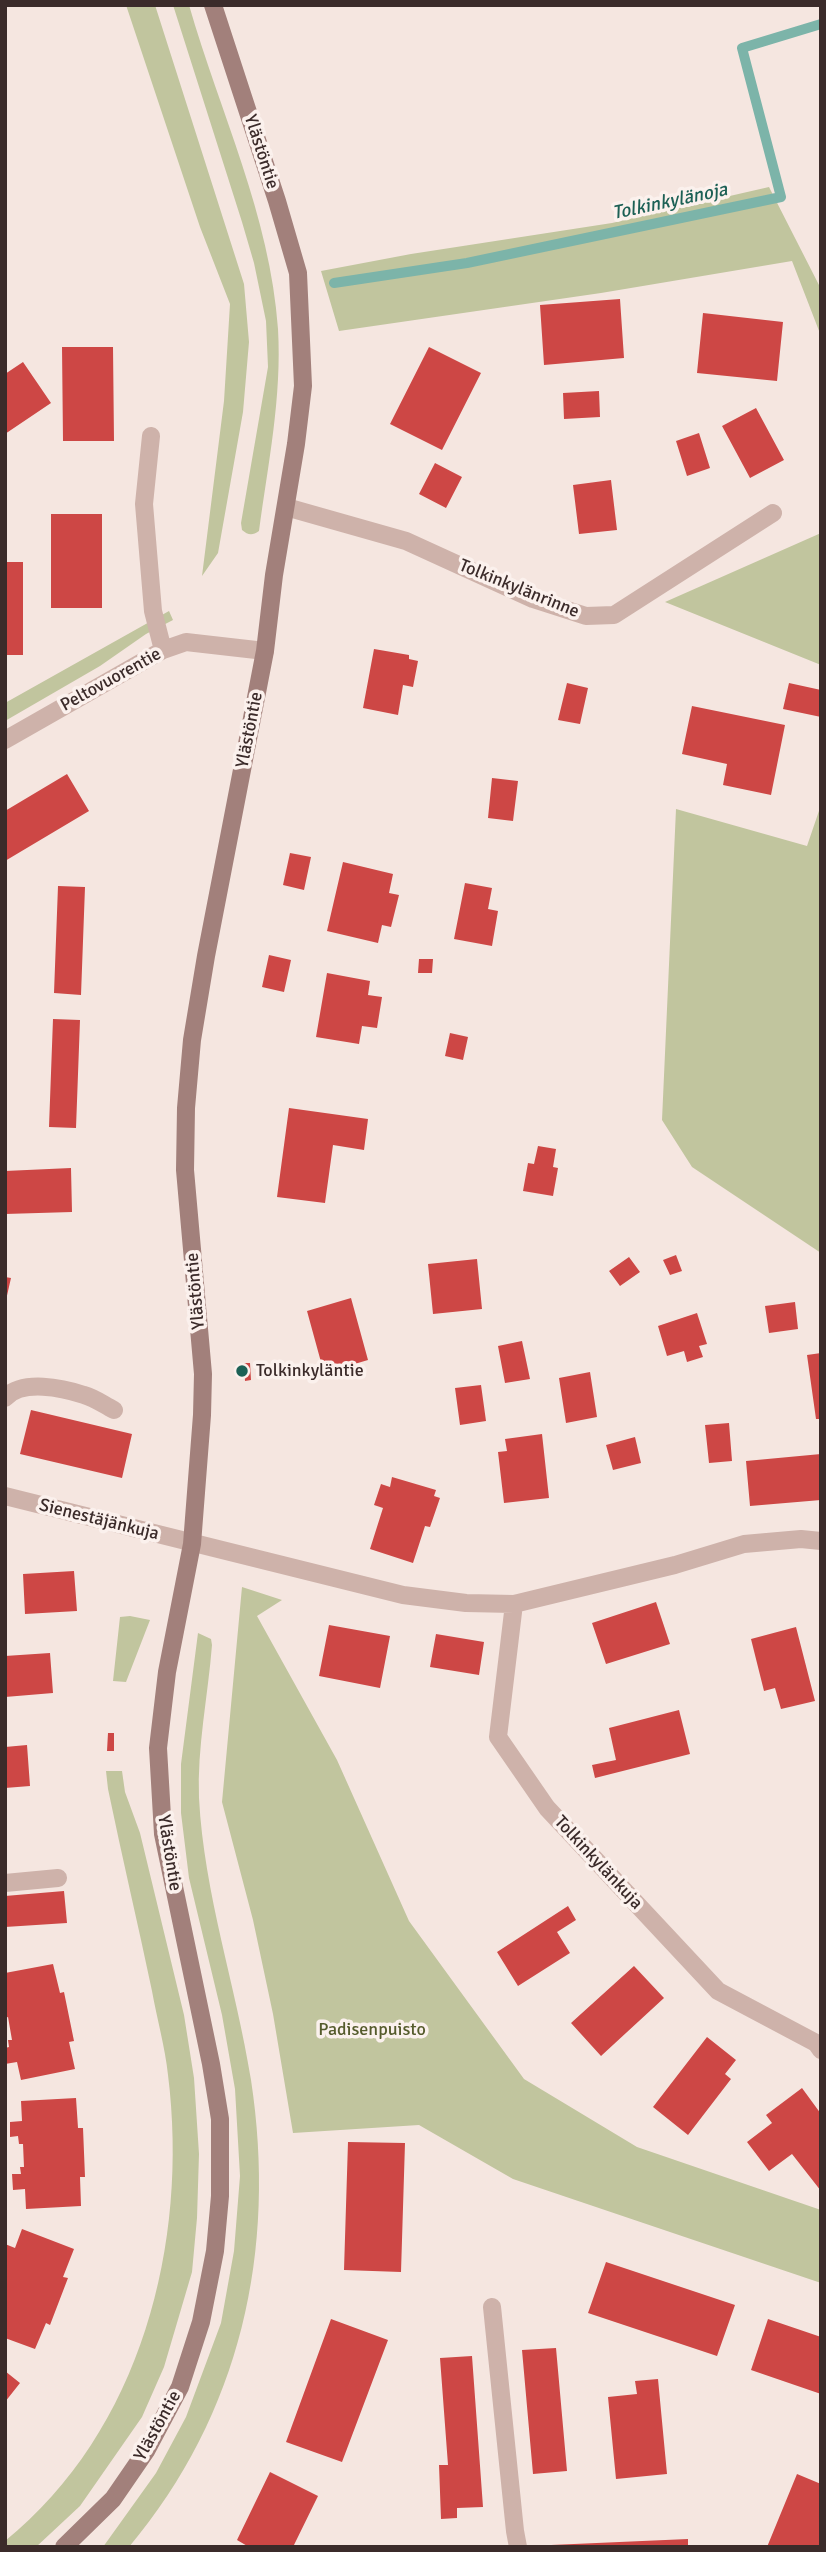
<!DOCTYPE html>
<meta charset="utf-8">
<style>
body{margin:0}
#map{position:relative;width:826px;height:2552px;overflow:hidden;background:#f5e6e0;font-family:Signika,sans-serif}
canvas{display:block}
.frame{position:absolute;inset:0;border:7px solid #3b2b2a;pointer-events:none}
</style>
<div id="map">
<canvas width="826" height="2552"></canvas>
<div class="frame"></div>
</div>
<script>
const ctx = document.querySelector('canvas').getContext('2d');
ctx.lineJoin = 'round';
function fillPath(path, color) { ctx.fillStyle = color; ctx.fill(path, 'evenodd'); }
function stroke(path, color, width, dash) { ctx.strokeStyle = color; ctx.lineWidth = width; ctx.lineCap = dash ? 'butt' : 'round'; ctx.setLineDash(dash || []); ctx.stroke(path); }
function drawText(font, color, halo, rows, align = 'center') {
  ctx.font = font + ' Signika,sans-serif'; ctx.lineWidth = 7; ctx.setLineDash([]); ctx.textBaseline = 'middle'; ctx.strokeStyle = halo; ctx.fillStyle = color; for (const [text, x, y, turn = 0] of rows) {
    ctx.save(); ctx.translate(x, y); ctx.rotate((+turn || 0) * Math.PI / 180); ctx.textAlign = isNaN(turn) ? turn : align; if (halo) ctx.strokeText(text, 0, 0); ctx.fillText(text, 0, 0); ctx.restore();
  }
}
fillPath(new Path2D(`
 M 126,5 L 155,5 L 244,284 L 249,342 L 243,412 L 218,553 L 202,576 L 224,401 L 230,304 L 200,227 Z
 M 173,5 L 189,5 C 220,113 270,215 278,329 C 282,397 268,464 259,531 C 252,536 248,535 242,530 L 241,523 L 268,367 L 266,321 L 254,263 L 242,222 Z
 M 769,187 L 821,289 L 821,336 L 792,261 L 601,293 L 339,331 L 321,271 L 411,254 L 612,223 Z
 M 821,533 L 821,665 L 665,602 Z
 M 169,611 L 173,620 L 146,634 L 100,666 L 5,721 L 5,703 Z
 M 821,805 L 821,1253 L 692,1167 L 662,1120 L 676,809 L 807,846 Z
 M 242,1587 L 282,1600 L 257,1616 L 337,1760 L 409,1921 L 524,2079 L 637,2147 L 821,2210 L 821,2283 L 513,2179 L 419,2125 L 293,2133 L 273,2014 L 253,1920 L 222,1802 Z
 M 130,1616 L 150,1620 L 126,1682 L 113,1681 L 120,1617 Z
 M 198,1633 L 211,1639 L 212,1645 C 208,1696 197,1747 199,1798 C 204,1894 236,1986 251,2080 C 277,2250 241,2414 129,2547 L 103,2547 L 156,2473 L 186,2417 L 221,2323 L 234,2251 L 240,2176 L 235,2089 L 222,2015 L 189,1878 L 181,1813 L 181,1764 Z
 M 106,1771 L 122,1771 L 125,1792 L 140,1833 L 184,2015 L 194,2078 L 199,2154 L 197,2218 L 192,2272 L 164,2367 L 142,2417 L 80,2506 L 36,2547 L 5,2547 L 5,2541 C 141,2431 189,2243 168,2075 C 165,2047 157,2019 152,1991 C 138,1924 122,1857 108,1789 Z`), '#c1c59e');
stroke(new Path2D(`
 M 334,283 L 467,263 L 781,197 L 742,48 L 821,24`), '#7cb4a9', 10);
fillPath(new Path2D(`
 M 620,299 L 624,358 L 544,365 L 540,305 Z
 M 703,313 L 783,322 L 777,381 L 697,373 Z
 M 62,347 L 113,347 L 114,441 L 63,441 Z
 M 429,347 L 481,373 L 442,450 L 390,424 Z
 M 23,362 L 51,403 L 5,434 L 5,374 Z
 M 599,391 L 600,417 L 564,419 L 563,393 Z
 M 756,408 L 784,460 L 750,478 L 722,426 Z
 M 699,433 L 710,468 L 687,476 L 676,441 Z
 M 435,463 L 462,477 L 446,508 L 419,494 Z
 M 611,480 L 617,530 L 579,534 L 573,485 Z
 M 51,514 L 102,514 L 102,608 L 51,608 Z
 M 5,562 L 23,562 L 23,655 L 5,655 Z
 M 374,649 L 409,655 L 409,659 L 418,661 L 413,687 L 403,685 L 398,715 L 363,708 Z
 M 567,683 L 588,688 L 580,724 L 558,720 Z
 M 789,683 L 821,690 L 821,717 L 783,709 Z
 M 692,706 L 785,725 L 771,795 L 723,785 L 727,764 L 682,754 Z
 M 67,774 L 89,811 L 5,861 L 5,811 Z
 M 492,778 L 518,781 L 513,821 L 488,818 Z
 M 290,853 L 311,857 L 304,890 L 283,885 Z
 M 343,862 L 393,874 L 389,893 L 399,895 L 391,927 L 382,925 L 378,943 L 327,931 Z
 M 465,883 L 492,888 L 488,909 L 498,911 L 492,946 L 454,939 Z
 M 58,886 L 85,887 L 81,995 L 54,993 Z
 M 269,955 L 291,960 L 284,992 L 262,987 Z
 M 419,959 L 433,959 L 432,973 L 418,973 Z
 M 327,973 L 370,981 L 368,995 L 382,997 L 377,1028 L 362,1026 L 359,1044 L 316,1037 Z
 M 53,1019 L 80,1020 L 76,1128 L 49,1127 Z
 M 450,1033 L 468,1037 L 463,1060 L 445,1056 Z
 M 289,1108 L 368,1119 L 364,1150 L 333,1145 L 325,1203 L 277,1197 Z
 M 538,1146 L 556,1149 L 553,1167 L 558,1168 L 553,1196 L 523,1191 L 528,1163 L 534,1164 Z
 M 71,1168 L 72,1212 L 5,1214 L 5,1171 Z
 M 676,1255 L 682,1271 L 670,1275 L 663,1260 Z
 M 629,1257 L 640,1272 L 620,1286 L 609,1271 Z
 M 477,1259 L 482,1309 L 433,1314 L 428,1264 Z
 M 5,1277 L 11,1278 L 6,1300 L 5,1300 Z
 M 351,1298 L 368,1360 L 324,1373 L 307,1311 Z
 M 795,1302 L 798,1329 L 769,1333 L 765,1306 Z
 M 697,1313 L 707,1344 L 699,1346 L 703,1357 L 687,1362 L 684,1351 L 667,1356 L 658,1326 Z
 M 522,1341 L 530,1379 L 505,1383 L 498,1346 Z
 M 821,1353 L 821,1419 L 816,1419 L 807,1355 Z
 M 244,1363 L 250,1363 L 251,1380 L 245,1381 Z
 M 590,1372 L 597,1417 L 566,1423 L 559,1378 Z
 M 481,1385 L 486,1421 L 460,1425 L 455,1388 Z
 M 31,1410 L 132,1434 L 122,1478 L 20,1454 Z
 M 729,1423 L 732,1461 L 709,1463 L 705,1425 Z
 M 542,1434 L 549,1498 L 504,1503 L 498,1452 L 507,1451 L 505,1439 Z
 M 635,1437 L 641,1463 L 613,1470 L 606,1445 Z
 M 821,1454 L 821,1500 L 750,1506 L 746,1461 Z
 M 392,1477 L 436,1490 L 434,1496 L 440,1498 L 430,1527 L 425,1526 L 413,1563 L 370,1549 L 383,1508 L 374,1505 L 381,1484 L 390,1487 Z
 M 74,1571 L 77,1611 L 25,1614 L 23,1574 Z
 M 656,1602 L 670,1644 L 606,1664 L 592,1623 Z
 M 329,1625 L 390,1636 L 380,1688 L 319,1676 Z
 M 796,1627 L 815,1701 L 781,1709 L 775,1688 L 764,1691 L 751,1639 Z
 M 436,1634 L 484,1642 L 479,1675 L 430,1667 Z
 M 50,1653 L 53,1693 L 5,1697 L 5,1656 Z
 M 679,1710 L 690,1754 L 595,1778 L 592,1765 L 616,1760 L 609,1728 Z
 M 108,1733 L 114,1733 L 114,1751 L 107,1751 Z
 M 27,1745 L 30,1786 L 5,1788 L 5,1747 Z
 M 64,1891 L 67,1923 L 5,1927 L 5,1896 Z
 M 568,1906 L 576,1920 L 557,1932 L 570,1953 L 518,1986 L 497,1952 Z
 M 53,1964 L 60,1993 L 64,1992 L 74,2041 L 69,2042 L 75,2069 L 21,2080 L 17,2062 L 5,2064 L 5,2048 L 9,2047 L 8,2040 L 12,2040 L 8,2017 L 5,2018 L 5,1973 Z
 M 634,1966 L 664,1998 L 601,2056 L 571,2023 Z
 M 707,2037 L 736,2060 L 725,2074 L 731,2079 L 688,2135 L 653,2107 Z
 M 802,2088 L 821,2114 L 821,2191 L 792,2154 L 769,2171 L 747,2142 L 772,2123 L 766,2115 Z
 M 76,2098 L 78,2128 L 83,2128 L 85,2177 L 80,2177 L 81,2206 L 26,2209 L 25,2189 L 13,2190 L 12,2174 L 21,2174 L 20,2167 L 24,2167 L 23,2144 L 19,2144 L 18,2136 L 10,2137 L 10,2122 L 22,2121 L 21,2101 Z
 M 348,2142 L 405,2143 L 401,2272 L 344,2270 Z
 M 22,2229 L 74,2249 L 63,2277 L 68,2278 L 50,2325 L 46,2323 L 35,2349 L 5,2338 L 5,2244 L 15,2248 Z
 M 606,2262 L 735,2305 L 717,2356 L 588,2313 Z
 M 331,2319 L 388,2340 L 342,2462 L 286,2442 Z
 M 768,2319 L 821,2337 L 821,2394 L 751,2370 Z
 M 556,2348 L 567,2471 L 533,2474 L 522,2350 Z
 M 472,2356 L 483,2507 L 457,2508 L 457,2518 L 441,2519 L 439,2465 L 448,2465 L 440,2358 Z
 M 5,2371 L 20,2383 L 5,2402 Z
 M 658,2379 L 667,2474 L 616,2479 L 608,2397 L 637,2394 L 635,2381 Z
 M 270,2472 L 318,2496 L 293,2547 L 249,2547 L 237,2540 Z
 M 797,2474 L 821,2484 L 821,2547 L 767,2547 Z
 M 688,2539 L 688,2547 L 551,2547 L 551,2545 Z`), '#cd4745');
stroke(new Path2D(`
 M 5,1398 C 22,1379 63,1388 84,1395 C 95,1398 104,1405 114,1410
 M 5,1883 L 58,1878
 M 492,2307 L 515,2531 L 518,2547`), '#ceb2aa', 18);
stroke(new Path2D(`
 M 151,436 L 144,504 L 153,611 L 163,650
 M 286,507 L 406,541 L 533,599 L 586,616 L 614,615 L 773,513
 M 5,740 L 163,650 L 186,642 L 265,651
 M 5,1496 L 403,1595 L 466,1603 L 514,1604 L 675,1565 L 744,1544 L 801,1539 L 821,1541
 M 514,1604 L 498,1737 L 547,1808 L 718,1991 L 816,2043 L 821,2050`), '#ceb2aa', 18);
stroke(new Path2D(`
 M 64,2547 L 113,2499 L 146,2451 L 180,2387 L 201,2322 L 215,2251 L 220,2196 L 220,2119 L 211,2064 L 163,1834 L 158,1748 L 167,1672 L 192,1544 L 202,1415 L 203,1374 L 185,1170 L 186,1108 L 192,1040 L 206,956 L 265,651 L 274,575 L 296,444 L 303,386 L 298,273 L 277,201 L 213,5`), '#a2807b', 18);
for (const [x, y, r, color] of [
 [242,1371,7,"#1c6055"]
]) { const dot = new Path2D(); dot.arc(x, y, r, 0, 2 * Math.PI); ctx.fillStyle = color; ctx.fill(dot); stroke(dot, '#fbf1ed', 2.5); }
drawText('18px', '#3b2b2a', '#fbf1ed', [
 ["Ylästöntie",261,152,72],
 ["Tolkinkylänrinne",519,589,22],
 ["Peltovuorentie",111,680,-29],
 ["Ylästöntie",250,730,-79],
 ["Ylästöntie",196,1291,-95],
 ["Sienestäjänkuja",99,1520,14],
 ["Ylästöntie",169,1853,81],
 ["Tolkinkylänkuja",598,1863,47],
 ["Ylästöntie",158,2426,-61]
]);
drawText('18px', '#3b2b2a', '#fbf1ed', [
 ["Tolkinkyläntie",256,1371]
], 'left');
drawText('18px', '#555b2c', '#fbf1ed', [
 ["Padisenpuisto",372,2030]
]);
drawText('italic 19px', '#1c6055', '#fbf1ed', [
 ["Tolkinkylänoja",670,202,-12]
]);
</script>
